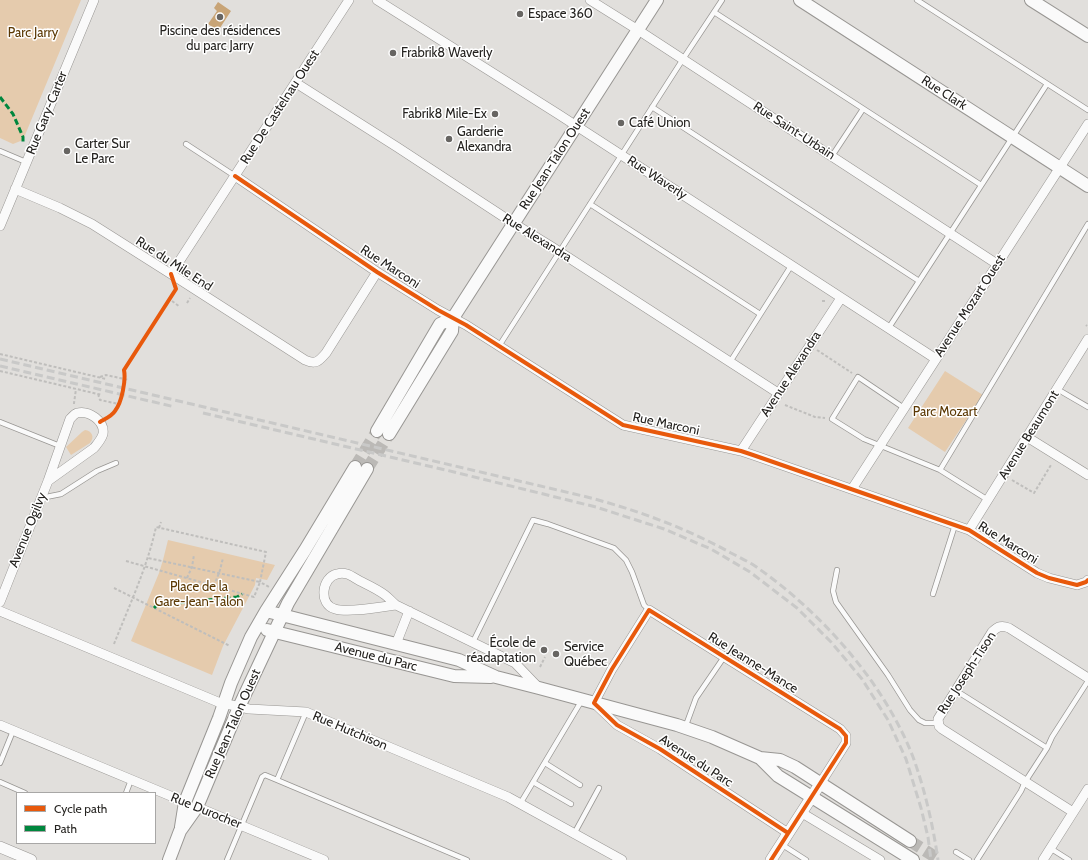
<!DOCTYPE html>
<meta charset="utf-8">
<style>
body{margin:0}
#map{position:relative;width:1088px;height:860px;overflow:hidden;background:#e1dfdc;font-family:Cabin,sans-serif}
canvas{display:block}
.legend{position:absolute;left:16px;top:792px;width:140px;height:52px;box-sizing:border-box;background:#fff;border:1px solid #a8a7a6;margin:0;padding:5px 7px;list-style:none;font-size:12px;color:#252320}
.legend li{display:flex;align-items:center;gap:8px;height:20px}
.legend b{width:20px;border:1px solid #a8a7a6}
</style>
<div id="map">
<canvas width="1088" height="860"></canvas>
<ul class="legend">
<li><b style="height:5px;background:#e8590c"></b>Cycle path</li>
<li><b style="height:5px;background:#00873e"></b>Path</li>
</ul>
</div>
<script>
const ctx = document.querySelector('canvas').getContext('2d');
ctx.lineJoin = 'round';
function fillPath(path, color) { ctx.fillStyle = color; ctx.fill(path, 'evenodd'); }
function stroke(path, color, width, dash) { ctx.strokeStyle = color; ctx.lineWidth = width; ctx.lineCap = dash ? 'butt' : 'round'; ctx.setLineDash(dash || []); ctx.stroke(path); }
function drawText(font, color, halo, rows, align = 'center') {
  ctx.font = font + ' Cabin,sans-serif'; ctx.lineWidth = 3; ctx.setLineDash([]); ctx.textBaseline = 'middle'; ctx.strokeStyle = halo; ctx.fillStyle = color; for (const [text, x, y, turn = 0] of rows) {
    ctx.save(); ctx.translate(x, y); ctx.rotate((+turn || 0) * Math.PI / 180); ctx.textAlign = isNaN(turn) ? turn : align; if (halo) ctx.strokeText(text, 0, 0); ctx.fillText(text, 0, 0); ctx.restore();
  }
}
fillPath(new Path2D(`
 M 0,0 L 81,0 L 23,140 L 13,144 L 0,138 Z
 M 945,371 L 983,395 L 945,452 L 908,428 Z
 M 85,430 C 92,431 95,437 90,443 L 71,455 L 66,447 L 82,432 Z
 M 168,540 L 275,565 L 267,580 L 256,578 L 255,585 L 223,646 L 212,675 L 131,641 L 159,573 L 163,560 Z`), '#e5cbad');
fillPath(new Path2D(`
 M 218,2 L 231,11 L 218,31 L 208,24 L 217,11 L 214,8 Z`), '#c8a476');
stroke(new Path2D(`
 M 355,467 L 377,431
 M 367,469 L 389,434
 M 910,841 L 940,860`), '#bbb9b6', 12, [12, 6]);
const service = new Path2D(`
 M 917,0 L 1088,110
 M 714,12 L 981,185
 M 652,107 L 919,281
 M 186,144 L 235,176
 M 0,151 L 26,162
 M 832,156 L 863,109
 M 590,204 L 760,314
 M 888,329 L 1047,84
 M 499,346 L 683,59 L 722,0
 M 730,362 L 791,266
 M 1057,389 L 1088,407
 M 904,408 L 858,377 L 832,419 L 864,439 L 940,470 L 988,500
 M 0,422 L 60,446
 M 940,470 L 1088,224
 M 41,498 L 61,494 L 97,471 L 116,463
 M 837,570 L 833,591 L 836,602 L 888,675 L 910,710 L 919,720 L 925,723 L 938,723
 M 933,594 L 955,525
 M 473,642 L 533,520 L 548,524 L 614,548 L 626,560 L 632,572 L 644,605 L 649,610
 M 955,690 L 1047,748
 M 306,712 L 277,780 L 467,860
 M 685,728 L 696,698 L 724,657
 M 0,763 L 13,731
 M 545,763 L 580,785
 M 0,782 L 25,793
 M 533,782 L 571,804
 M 126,793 L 131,780
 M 520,804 L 582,700
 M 574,834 L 599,788
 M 781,844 L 806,860
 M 1050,848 L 1069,860
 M 956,852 L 969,860
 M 227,860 L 262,777 L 265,775 L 277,780
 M 977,860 L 1021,791 L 1025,782 L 1047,748 L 1052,737 L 1088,681`);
const minor = new Path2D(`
 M 377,0 L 558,114 L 936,359
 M 590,0 L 638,30 L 997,264
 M 296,83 L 397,147 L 513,223 L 549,245 L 778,393
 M 235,176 L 377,272 L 438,310 L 466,325 L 623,425 L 741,451 L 753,455 L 969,530 L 1037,573 L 1049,578 L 1077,585 L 1086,582 L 1088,580
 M 15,189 L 60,208 L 92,224 L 171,274 L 305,360 C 316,365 319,361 326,353 L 377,272
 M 0,226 L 94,0
 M 171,274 L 349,0
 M 1027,437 L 1088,475
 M 741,451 L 841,298
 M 852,489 L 1088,124
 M 969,530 L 1088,339
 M 0,602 L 48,481 L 70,419 C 72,417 74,414 77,413 C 89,410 105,421 103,434 C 101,440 98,443 94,448 L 48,481
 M 396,605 C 380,607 349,613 335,609 C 318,604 322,577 337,574 C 340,573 344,573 347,574 C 351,575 356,579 360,581 C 368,585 377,589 385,595 C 389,598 392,602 396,605 L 515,663 L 539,688
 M 0,611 L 218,702 L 249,709 L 306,712 L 508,797 L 622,860
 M 396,644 L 409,611
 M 0,725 L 185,802
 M 197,807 L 324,860
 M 1073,812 L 942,729 L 939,726 L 938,719 L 992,632 C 998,626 1002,625 1009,628 L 1088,678
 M 802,813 L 880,860
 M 788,833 L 660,749 L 617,725 L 594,703 L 612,669 L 649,610 L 840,729 L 846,736 L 846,743 L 820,784
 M 1043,860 L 1088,789`);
const tertiary = new Path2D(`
 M 0,847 L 31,860
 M 771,860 L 820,784`);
const secondary = new Path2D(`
 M 800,0 L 1088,186
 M 1031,0 L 1088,36
 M 377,431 L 440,324 L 453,318 L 657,0
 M 389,434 L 452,331 L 453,318
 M 266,611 L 459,660 L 496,677 L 539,688 L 677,725 L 712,737 L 760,758 L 780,760 L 795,767 L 910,841
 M 267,630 L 454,676 L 491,677
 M 760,758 L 778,776 L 913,860
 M 181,827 L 185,802 L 219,718 L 231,683 L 251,637 L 266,611 L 305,550 L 355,467
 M 169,860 L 180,831 L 197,807 L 239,707 L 288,603 L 367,469`);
stroke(service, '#989693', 6);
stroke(minor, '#989693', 10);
stroke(tertiary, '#989693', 12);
stroke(secondary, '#989693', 14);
stroke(new Path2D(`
 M 172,301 L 180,307
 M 822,301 L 826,301
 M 187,303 L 190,298
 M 1086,325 L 1087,326
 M 817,350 L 852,373
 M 0,354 L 106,379
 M 0,371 L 102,395
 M 100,377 L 106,375 L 129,380
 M 98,394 L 100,400 L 119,404
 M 74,404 L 74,403 L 76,389
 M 785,405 L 815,417 L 825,418
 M 1012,480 L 1034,493 L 1051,465
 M 159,528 L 161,522
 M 126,561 L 254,597 L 260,582 L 148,558
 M 187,578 L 192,567 L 194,555
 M 214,586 L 220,570 L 223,558
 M 114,588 L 230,646
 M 114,644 C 129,606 147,568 156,527 L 266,552 L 260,582 L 269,587
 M 540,667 L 545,657`), '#bfbebc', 2, [3, 2]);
stroke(service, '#fafafa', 4.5);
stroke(minor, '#fafafa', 9);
stroke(tertiary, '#fafafa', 11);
stroke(secondary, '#fafafa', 12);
stroke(new Path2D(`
 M 0,359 L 587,497 C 637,510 686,528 731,553 C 739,557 747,561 755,566 C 820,611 884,682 913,757 C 925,790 933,825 938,860
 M 0,366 L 175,407
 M 203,413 L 454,472 L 596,507 L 664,529 L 711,549 L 750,572 L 797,608 L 831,642 L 862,679 L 888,720 L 906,759 L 921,808 L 928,837 L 931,860`), '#c9c9c8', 3, [8, 4]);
stroke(new Path2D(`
 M 0,97 L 13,114 L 23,137 L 23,143
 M 154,608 L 157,605 L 237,597 L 242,594`), '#00873e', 3, [6, 3]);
stroke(new Path2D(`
 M 235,176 L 377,272 L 438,310 L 466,325 L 623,425 L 741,451 L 753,455 L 969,530 L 1037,573 L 1049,578 L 1077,585 L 1086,582 L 1088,580
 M 100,422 C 105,419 112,416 115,411 C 122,402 126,380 124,370 L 176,289 L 171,274
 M 771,860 L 846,743 L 846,736 L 840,729 L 649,610 L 612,669 L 594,703 L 617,725 L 660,749 L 788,833`), '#e8590c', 4);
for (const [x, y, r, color] of [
 [520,14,4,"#676562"],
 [220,17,4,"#676562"],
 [393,53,4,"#676562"],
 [495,114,4,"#676562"],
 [621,123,4,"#676562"],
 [449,139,4,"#676562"],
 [67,151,4,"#676562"],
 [544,650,4,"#676562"],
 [556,654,4,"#676562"]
]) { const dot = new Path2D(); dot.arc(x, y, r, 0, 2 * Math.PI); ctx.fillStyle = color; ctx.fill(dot); stroke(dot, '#fff', 1.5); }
drawText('13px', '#252320', '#fff', [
 ["Espace 360",528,14],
 ["Piscine des résidences",220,31,"center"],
 ["du parc Jarry",220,46,"center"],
 ["Frabrik8 Waverly",401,53],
 ["Fabrik8 Mile-Ex",487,114,"right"],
 ["Café Union",629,123],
 ["Garderie",457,132],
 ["Alexandra",457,147],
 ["Carter Sur",75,144],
 ["Le Parc",75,159],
 ["École de",536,643,"right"],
 ["réadaptation",536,658,"right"],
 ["Service",564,647],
 ["Québec",564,662]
], 'left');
drawText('13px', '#5b3803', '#fff', [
 ["Parc Jarry",33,33],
 ["Parc Mozart",945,412],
 ["Place de la",199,587],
 ["Gare-Jean-Talon",199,602]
]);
drawText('13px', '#252320', '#fff', [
 ["Rue Clark",944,93,33],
 ["Rue De Castelnau Ouest",280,107,-57],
 ["Rue Gary-Carter",47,113,-68],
 ["Rue Saint-Urbain",794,131,33],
 ["Rue Jean-Talon Ouest",555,159,-57],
 ["Rue Waverly",657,178,33],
 ["Rue Alexandra",537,238,32],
 ["Rue du Mile End",174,264,33],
 ["Rue Marconi",390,267,33],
 ["Avenue Mozart Ouest",970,306,-57],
 ["Avenue Alexandra",791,374,-57],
 ["Rue Marconi",666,424,12],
 ["Avenue Beaumont",1029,435,-58],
 ["Avenue Ogilvy",28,530,-68],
 ["Rue Marconi",1008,543,32],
 ["Avenue du Parc",376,657,14],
 ["Rue Jeanne-Mance",753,663,32],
 ["Rue Joseph-Tison",967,673,-57],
 ["Rue Jean-Talon Ouest",233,724,-66],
 ["Rue Hutchison",350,731,23],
 ["Avenue du Parc",696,761,33],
 ["Rue Durocher",206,811,22]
]);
</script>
